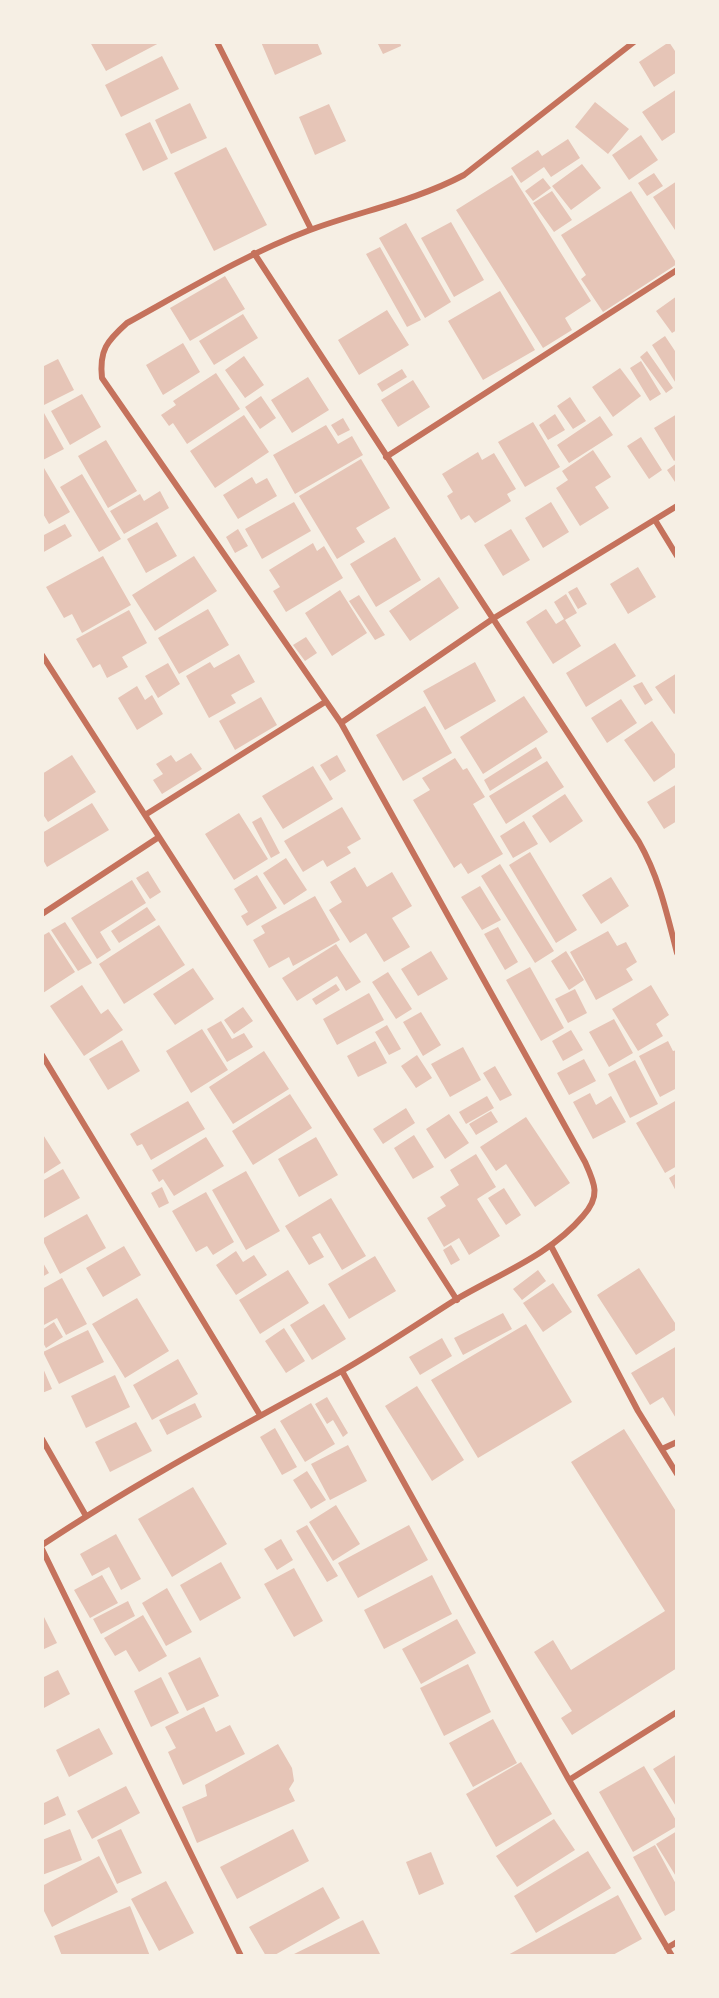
<!DOCTYPE html>
<style>
body{margin:0}
#map{position:relative;width:719px;height:1998px;overflow:hidden;background:#f6efe4;font-family:Mulish,sans-serif}
canvas{display:block}
.frame{position:absolute;inset:0;border:44px solid #f6efe4;pointer-events:none}
</style>
<div id="map">
<canvas width="719" height="1998"></canvas>
<div class="frame"></div>
</div>
<script>
const ctx = document.querySelector('canvas').getContext('2d');
ctx.lineJoin = 'round';
function fillPath(path, color) { ctx.fillStyle = color; ctx.fill(path, 'evenodd'); }
function stroke(path, color, width, dash) { ctx.strokeStyle = color; ctx.lineWidth = width; ctx.lineCap = dash ? 'butt' : 'round'; ctx.setLineDash(dash || []); ctx.stroke(path); }
fillPath(new Path2D(`
 M 90,42 L 161,42 L 106,71 Z
 M 261,42 L 317,42 L 322,54 L 275,75 Z
 M 377,42 L 400,42 L 401,46 L 383,54 Z
 M 669,42 L 677,54 L 677,72 L 654,87 L 639,62 Z
 M 162,56 L 179,89 L 121,117 L 105,85 Z
 M 677,89 L 677,131 L 662,141 L 642,112 Z
 M 595,102 L 629,129 L 608,154 L 575,127 Z
 M 190,103 L 207,138 L 171,154 L 155,120 Z
 M 329,104 L 346,141 L 315,155 L 299,117 Z
 M 150,122 L 168,159 L 143,171 L 125,134 Z
 M 641,135 L 658,160 L 629,180 L 612,155 Z
 M 568,139 L 580,158 L 551,177 L 544,167 L 521,183 L 511,168 L 538,150 L 542,156 Z
 M 226,147 L 267,225 L 214,251 L 174,173 Z
 M 582,164 L 601,188 L 571,210 L 552,186 Z
 M 654,173 L 663,186 L 647,196 L 638,183 Z
 M 512,175 L 591,301 L 565,318 L 572,330 L 543,348 L 456,210 Z
 M 543,178 L 551,188 L 533,201 L 525,191 Z
 M 677,181 L 677,233 L 653,197 Z
 M 552,191 L 572,220 L 554,232 L 533,203 Z
 M 631,191 L 677,264 L 603,312 L 581,279 L 586,275 L 561,235 Z
 M 451,222 L 484,280 L 454,297 L 421,238 Z
 M 406,223 L 451,302 L 425,318 L 379,238 Z
 M 380,247 L 421,320 L 407,327 L 366,254 Z
 M 225,276 L 245,309 L 190,341 L 170,308 Z
 M 500,291 L 535,350 L 483,380 L 448,321 Z
 M 677,296 L 677,330 L 672,333 L 656,311 Z
 M 387,310 L 409,345 L 359,375 L 338,340 Z
 M 243,314 L 258,338 L 214,365 L 199,341 Z
 M 665,336 L 677,354 L 677,385 L 652,345 Z
 M 183,343 L 200,372 L 163,395 L 146,365 Z
 M 647,351 L 673,388 L 666,393 L 640,357 Z
 M 244,356 L 264,385 L 245,398 L 225,370 Z
 M 58,359 L 74,390 L 42,406 L 42,367 Z
 M 641,361 L 661,394 L 650,401 L 630,368 Z
 M 620,368 L 641,396 L 613,417 L 592,387 Z
 M 402,369 L 407,377 L 382,392 L 377,384 Z
 M 216,373 L 240,409 L 187,444 L 173,423 L 169,426 L 161,415 L 176,405 L 173,401 Z
 M 308,377 L 329,410 L 292,433 L 271,400 Z
 M 413,380 L 430,407 L 398,427 L 381,400 Z
 M 82,394 L 101,427 L 70,445 L 51,411 Z
 M 261,396 L 276,418 L 260,429 L 245,407 Z
 M 570,397 L 586,421 L 573,429 L 557,406 Z
 M 44,413 L 64,449 L 43,460 L 42,415 Z
 M 555,414 L 565,430 L 548,440 L 539,425 Z
 M 677,414 L 677,459 L 674,461 L 654,428 Z
 M 244,415 L 269,452 L 215,488 L 190,451 Z
 M 600,416 L 613,435 L 569,463 L 557,445 Z
 M 343,418 L 350,430 L 338,436 L 331,425 Z
 M 533,422 L 560,467 L 525,487 L 498,442 Z
 M 326,425 L 338,444 L 352,436 L 363,455 L 295,494 L 273,455 Z
 M 641,437 L 662,470 L 649,479 L 627,446 Z
 M 106,440 L 137,491 L 108,508 L 78,456 Z
 M 593,450 L 611,477 L 595,487 L 609,508 L 580,526 L 556,488 L 568,480 L 562,471 Z
 M 478,452 L 482,460 L 494,453 L 516,489 L 507,494 L 511,501 L 475,523 L 469,515 L 461,520 L 447,496 L 453,492 L 442,474 Z
 M 361,459 L 390,508 L 356,528 L 365,542 L 337,559 L 299,496 Z
 M 677,463 L 677,485 L 667,470 Z
 M 44,468 L 70,512 L 49,524 L 42,512 L 42,470 Z
 M 82,474 L 121,539 L 99,552 L 60,487 Z
 M 252,477 L 256,484 L 267,478 L 277,496 L 238,519 L 223,495 Z
 M 160,491 L 169,508 L 124,534 L 110,511 L 140,494 L 144,501 Z
 M 294,502 L 311,531 L 262,559 L 245,529 Z
 M 551,502 L 569,532 L 543,548 L 525,518 Z
 M 157,522 L 177,556 L 146,573 L 127,539 Z
 M 65,524 L 72,536 L 42,553 L 42,536 Z
 M 238,529 L 248,546 L 235,553 L 226,537 Z
 M 511,529 L 530,560 L 503,576 L 484,545 Z
 M 395,537 L 421,580 L 376,607 L 350,564 Z
 M 313,543 L 317,551 L 324,546 L 343,578 L 286,612 L 273,591 L 280,587 L 269,570 Z
 M 103,556 L 131,605 L 82,633 L 72,614 L 64,618 L 46,587 Z
 M 194,556 L 217,591 L 155,631 L 132,595 Z
 M 638,567 L 656,597 L 628,614 L 610,584 Z
 M 439,577 L 459,608 L 410,641 L 389,611 Z
 M 577,587 L 587,604 L 578,609 L 568,592 Z
 M 340,590 L 367,633 L 332,656 L 305,613 Z
 M 566,594 L 577,613 L 565,620 L 581,646 L 553,664 L 526,622 L 546,609 L 556,624 L 564,619 L 554,602 Z
 M 359,595 L 385,635 L 375,640 L 349,601 Z
 M 208,609 L 229,645 L 179,674 L 158,638 Z
 M 129,610 L 147,643 L 122,657 L 128,667 L 107,678 L 100,664 L 93,668 L 76,639 Z
 M 306,637 L 317,653 L 305,661 L 293,645 Z
 M 615,643 L 636,676 L 586,707 L 566,673 Z
 M 239,654 L 255,682 L 231,695 L 236,703 L 209,718 L 186,676 L 210,662 L 214,668 Z
 M 475,662 L 496,701 L 445,730 L 423,691 Z
 M 168,663 L 180,684 L 158,698 L 145,676 Z
 M 677,673 L 677,712 L 674,714 L 655,687 Z
 M 642,682 L 653,700 L 645,705 L 633,686 Z
 M 137,686 L 145,700 L 152,695 L 163,714 L 137,730 L 118,698 Z
 M 524,696 L 548,732 L 483,774 L 460,737 Z
 M 261,697 L 277,725 L 235,750 L 219,721 Z
 M 621,699 L 637,723 L 607,743 L 591,718 Z
 M 425,706 L 452,753 L 403,781 L 376,735 Z
 M 652,721 L 677,757 L 677,766 L 654,782 L 624,740 Z
 M 536,747 L 542,758 L 490,791 L 484,780 Z
 M 191,753 L 202,769 L 162,794 L 153,780 L 163,774 L 156,764 L 171,755 L 176,762 Z
 M 72,755 L 96,792 L 48,822 L 42,813 L 42,774 Z
 M 337,755 L 346,771 L 330,781 L 320,765 Z
 M 455,758 L 463,770 L 467,768 L 485,797 L 473,804 L 503,854 L 468,874 L 461,863 L 454,868 L 413,800 L 430,790 L 422,778 Z
 M 547,761 L 564,787 L 506,824 L 489,796 Z
 M 313,766 L 333,799 L 283,829 L 262,796 Z
 M 677,784 L 677,821 L 664,829 L 647,802 Z
 M 565,794 L 583,821 L 550,843 L 532,816 Z
 M 92,803 L 109,830 L 47,867 L 42,858 L 42,833 Z
 M 342,807 L 361,839 L 347,847 L 351,853 L 327,867 L 323,860 L 303,872 L 284,841 Z
 M 239,813 L 268,859 L 234,880 L 205,834 Z
 M 261,817 L 280,853 L 271,858 L 252,822 Z
 M 524,821 L 538,844 L 513,858 L 500,836 Z
 M 530,852 L 577,930 L 556,943 L 509,865 Z
 M 286,858 L 307,890 L 284,905 L 263,873 Z
 M 500,864 L 554,951 L 535,963 L 481,876 Z
 M 355,867 L 367,887 L 392,872 L 412,906 L 392,918 L 410,947 L 384,962 L 366,933 L 350,943 L 329,910 L 342,902 L 330,882 Z
 M 148,871 L 161,892 L 150,899 L 136,878 Z
 M 257,875 L 277,908 L 247,926 L 241,916 L 248,912 L 234,889 Z
 M 611,877 L 629,906 L 601,924 L 582,895 Z
 M 132,880 L 146,903 L 100,932 L 111,950 L 97,959 L 71,918 Z
 M 480,886 L 501,920 L 482,930 L 461,897 Z
 M 315,896 L 340,940 L 293,966 L 289,957 L 269,968 L 253,940 L 265,933 L 261,926 Z
 M 147,907 L 156,920 L 119,943 L 111,931 Z
 M 65,922 L 92,963 L 78,971 L 51,930 Z
 M 159,925 L 185,965 L 124,1004 L 99,964 Z
 M 498,927 L 518,962 L 505,970 L 484,934 Z
 M 608,931 L 617,946 L 626,942 L 637,962 L 626,969 L 633,980 L 596,1000 L 570,952 Z
 M 49,932 L 75,972 L 43,993 L 42,936 Z
 M 336,944 L 361,982 L 346,991 L 337,976 L 297,1001 L 282,978 Z
 M 431,951 L 448,979 L 418,996 L 401,969 Z
 M 566,951 L 584,980 L 569,990 L 551,961 Z
 M 530,967 L 564,1028 L 541,1041 L 506,980 Z
 M 193,968 L 214,999 L 175,1025 L 153,994 Z
 M 388,972 L 412,1009 L 396,1019 L 372,982 Z
 M 336,984 L 340,990 L 316,1005 L 312,999 Z
 M 82,985 L 101,1014 L 108,1009 L 123,1030 L 84,1056 L 50,1006 Z
 M 651,985 L 669,1015 L 656,1024 L 663,1036 L 638,1051 L 612,1009 Z
 M 575,989 L 587,1013 L 568,1023 L 555,999 Z
 M 369,993 L 384,1020 L 337,1045 L 323,1019 Z
 M 243,1007 L 253,1021 L 234,1034 L 224,1020 Z
 M 421,1012 L 441,1045 L 423,1056 L 403,1022 Z
 M 614,1019 L 633,1053 L 609,1067 L 589,1032 Z
 M 221,1021 L 232,1039 L 244,1033 L 253,1047 L 227,1062 L 207,1029 Z
 M 387,1025 L 401,1049 L 389,1055 L 375,1032 Z
 M 202,1029 L 228,1070 L 191,1093 L 166,1051 Z
 M 571,1030 L 583,1050 L 563,1061 L 552,1041 Z
 M 122,1040 L 140,1071 L 108,1090 L 89,1059 Z
 M 375,1041 L 387,1063 L 358,1077 L 347,1056 Z
 M 668,1041 L 673,1051 L 677,1050 L 677,1088 L 660,1097 L 639,1056 Z
 M 463,1047 L 481,1080 L 450,1097 L 431,1064 Z
 M 264,1051 L 289,1089 L 233,1124 L 209,1087 Z
 M 417,1055 L 432,1078 L 416,1088 L 401,1066 Z
 M 584,1059 L 596,1081 L 569,1095 L 557,1073 Z
 M 635,1060 L 658,1104 L 630,1118 L 608,1074 Z
 M 495,1066 L 512,1095 L 500,1101 L 483,1073 Z
 M 590,1093 L 596,1105 L 611,1096 L 626,1122 L 593,1139 L 573,1102 Z
 M 290,1094 L 312,1128 L 253,1165 L 232,1131 Z
 M 487,1096 L 494,1108 L 466,1124 L 459,1112 Z
 M 677,1100 L 677,1166 L 665,1173 L 636,1123 Z
 M 188,1101 L 205,1129 L 151,1160 L 142,1144 L 137,1146 L 130,1134 Z
 M 406,1108 L 415,1123 L 383,1144 L 373,1129 Z
 M 491,1111 L 498,1122 L 476,1135 L 469,1124 Z
 M 449,1114 L 469,1143 L 445,1159 L 426,1129 Z
 M 526,1117 L 570,1183 L 535,1207 L 506,1164 L 496,1171 L 480,1147 Z
 M 42,1133 L 61,1163 L 42,1175 Z
 M 414,1135 L 434,1167 L 413,1179 L 394,1148 Z
 M 206,1137 L 224,1166 L 174,1196 L 163,1179 L 159,1182 L 152,1170 Z
 M 316,1137 L 338,1175 L 299,1197 L 278,1159 Z
 M 476,1154 L 496,1187 L 477,1199 L 500,1236 L 469,1255 L 459,1238 L 444,1247 L 427,1218 L 446,1206 L 440,1197 L 459,1185 L 450,1170 Z
 M 63,1169 L 80,1198 L 42,1219 L 42,1181 Z
 M 246,1171 L 280,1231 L 246,1250 L 212,1190 Z
 M 677,1173 L 677,1193 L 669,1178 Z
 M 162,1187 L 169,1203 L 159,1208 L 151,1193 Z
 M 504,1188 L 521,1215 L 506,1225 L 488,1198 Z
 M 206,1192 L 234,1242 L 213,1255 L 207,1246 L 196,1252 L 172,1211 Z
 M 331,1198 L 366,1256 L 342,1270 L 320,1233 L 312,1237 L 324,1257 L 309,1265 L 285,1226 Z
 M 87,1214 L 106,1248 L 60,1274 L 42,1239 Z
 M 451,1245 L 460,1260 L 451,1265 L 443,1250 Z
 M 124,1246 L 141,1275 L 103,1297 L 86,1268 Z
 M 236,1251 L 243,1262 L 254,1255 L 267,1275 L 236,1295 L 216,1265 Z
 M 375,1256 L 396,1291 L 349,1319 L 328,1284 Z
 M 42,1261 L 49,1273 L 42,1277 Z
 M 639,1268 L 677,1326 L 677,1329 L 636,1355 L 597,1295 Z
 M 288,1270 L 309,1303 L 260,1334 L 239,1300 Z
 M 538,1270 L 546,1281 L 522,1300 L 513,1289 Z
 M 62,1278 L 87,1324 L 66,1335 L 57,1318 L 42,1326 L 42,1289 Z
 M 553,1283 L 572,1312 L 543,1332 L 523,1303 Z
 M 137,1298 L 169,1351 L 125,1378 L 92,1324 Z
 M 324,1304 L 346,1339 L 312,1360 L 290,1325 Z
 M 503,1313 L 512,1329 L 463,1355 L 454,1338 Z
 M 54,1322 L 63,1337 L 46,1348 L 42,1341 L 42,1330 Z
 M 526,1324 L 572,1402 L 478,1458 L 431,1380 Z
 M 284,1328 L 305,1361 L 286,1373 L 265,1341 Z
 M 88,1330 L 104,1362 L 59,1384 L 43,1352 Z
 M 442,1338 L 452,1356 L 420,1375 L 409,1357 Z
 M 677,1346 L 677,1420 L 663,1397 L 650,1405 L 631,1373 Z
 M 178,1359 L 198,1394 L 152,1420 L 133,1385 Z
 M 42,1366 L 52,1389 L 42,1393 Z
 M 115,1375 L 130,1407 L 86,1428 L 71,1396 Z
 M 417,1386 L 464,1460 L 432,1481 L 385,1406 Z
 M 327,1397 L 348,1433 L 343,1437 L 333,1420 L 327,1424 L 315,1404 Z
 M 195,1403 L 202,1417 L 167,1435 L 159,1420 Z
 M 311,1403 L 335,1444 L 305,1462 L 280,1421 Z
 M 136,1422 L 152,1451 L 110,1472 L 95,1442 Z
 M 275,1428 L 297,1467 L 282,1475 L 260,1437 Z
 M 624,1429 L 677,1513 L 677,1668 L 572,1735 L 561,1718 L 572,1711 L 534,1652 L 553,1640 L 571,1670 L 665,1611 L 571,1462 Z
 M 348,1445 L 367,1481 L 330,1500 L 311,1464 Z
 M 307,1471 L 326,1500 L 311,1509 L 293,1480 Z
 M 193,1487 L 227,1544 L 172,1577 L 138,1519 Z
 M 336,1505 L 360,1544 L 333,1561 L 309,1522 Z
 M 307,1525 L 338,1576 L 327,1582 L 296,1531 Z
 M 409,1525 L 428,1560 L 358,1598 L 338,1563 Z
 M 116,1534 L 141,1579 L 121,1590 L 109,1567 L 92,1576 L 80,1554 Z
 M 281,1539 L 293,1560 L 277,1570 L 264,1549 Z
 M 221,1562 L 241,1598 L 200,1621 L 180,1585 Z
 M 294,1568 L 323,1621 L 294,1637 L 264,1584 Z
 M 102,1575 L 118,1603 L 90,1618 L 74,1590 Z
 M 432,1575 L 452,1614 L 384,1649 L 364,1610 Z
 M 167,1588 L 192,1632 L 166,1646 L 142,1603 Z
 M 128,1601 L 135,1616 L 101,1634 L 93,1619 Z
 M 42,1613 L 57,1643 L 42,1650 Z
 M 143,1615 L 167,1656 L 139,1672 L 126,1650 L 115,1656 L 104,1638 Z
 M 457,1619 L 476,1653 L 421,1684 L 402,1649 Z
 M 200,1657 L 219,1696 L 187,1711 L 168,1673 Z
 M 468,1664 L 491,1712 L 444,1736 L 420,1688 Z
 M 58,1670 L 70,1694 L 42,1709 L 42,1678 Z
 M 161,1677 L 179,1713 L 151,1727 L 134,1691 Z
 M 204,1707 L 216,1732 L 230,1725 L 245,1754 L 183,1785 L 168,1752 L 176,1748 L 165,1727 Z
 M 493,1719 L 517,1763 L 473,1787 L 449,1743 Z
 M 99,1728 L 113,1754 L 69,1777 L 56,1750 Z
 M 278,1744 L 292,1768 L 294,1781 L 289,1789 L 295,1801 L 197,1843 L 182,1807 L 207,1796 L 205,1785 Z
 M 677,1754 L 677,1808 L 653,1769 Z
 M 521,1762 L 552,1814 L 496,1847 L 466,1794 Z
 M 644,1766 L 677,1822 L 677,1826 L 633,1852 L 599,1792 Z
 M 126,1786 L 140,1813 L 92,1839 L 77,1811 Z
 M 58,1796 L 66,1815 L 42,1826 L 42,1804 Z
 M 554,1819 L 575,1850 L 517,1887 L 496,1856 Z
 M 70,1829 L 82,1860 L 42,1875 L 42,1840 Z
 M 121,1829 L 142,1873 L 117,1884 L 97,1840 Z
 M 293,1829 L 309,1861 L 237,1899 L 220,1867 Z
 M 677,1831 L 677,1878 L 656,1844 Z
 M 655,1845 L 677,1886 L 677,1909 L 665,1916 L 633,1857 Z
 M 588,1851 L 611,1888 L 536,1933 L 514,1896 Z
 M 431,1852 L 444,1884 L 419,1895 L 406,1862 Z
 M 99,1856 L 118,1892 L 52,1927 L 42,1907 L 42,1886 Z
 M 166,1881 L 194,1933 L 159,1951 L 131,1899 Z
 M 323,1887 L 340,1918 L 273,1956 L 266,1956 L 249,1927 Z
 M 618,1895 L 642,1939 L 611,1956 L 506,1956 Z
 M 130,1906 L 150,1956 L 62,1956 L 54,1936 Z
 M 363,1920 L 381,1956 L 290,1956 Z`), '#e6c5b7');
stroke(new Path2D(`
 M 217,42 L 311,229
 M 254,253 C 381,450 512,645 639,842 C 659,877 667,914 677,953
 M 386,457 L 677,270
 M 655,520 L 677,556
 M 42,655 L 457,1300
 M 341,723 L 494,618 L 677,506
 M 145,815 L 325,702
 M 42,914 L 159,837
 M 42,1055 L 260,1415
 M 551,1246 L 638,1411 L 677,1474
 M 342,1371 L 569,1780 L 672,1956
 M 42,1439 L 86,1516
 M 662,1449 L 677,1442
 M 42,1545 C 138,1481 239,1428 340,1372 C 379,1350 417,1324 455,1300 C 499,1274 550,1255 583,1216 C 601,1196 595,1184 585,1162 L 341,723 L 102,378 C 99,350 107,341 127,323 C 187,290 246,254 310,230 C 361,211 415,201 464,175 L 634,42
 M 42,1549 L 241,1956
 M 569,1780 L 677,1712
 M 667,1948 L 677,1942`), '#c5725c', 6);
</script>
